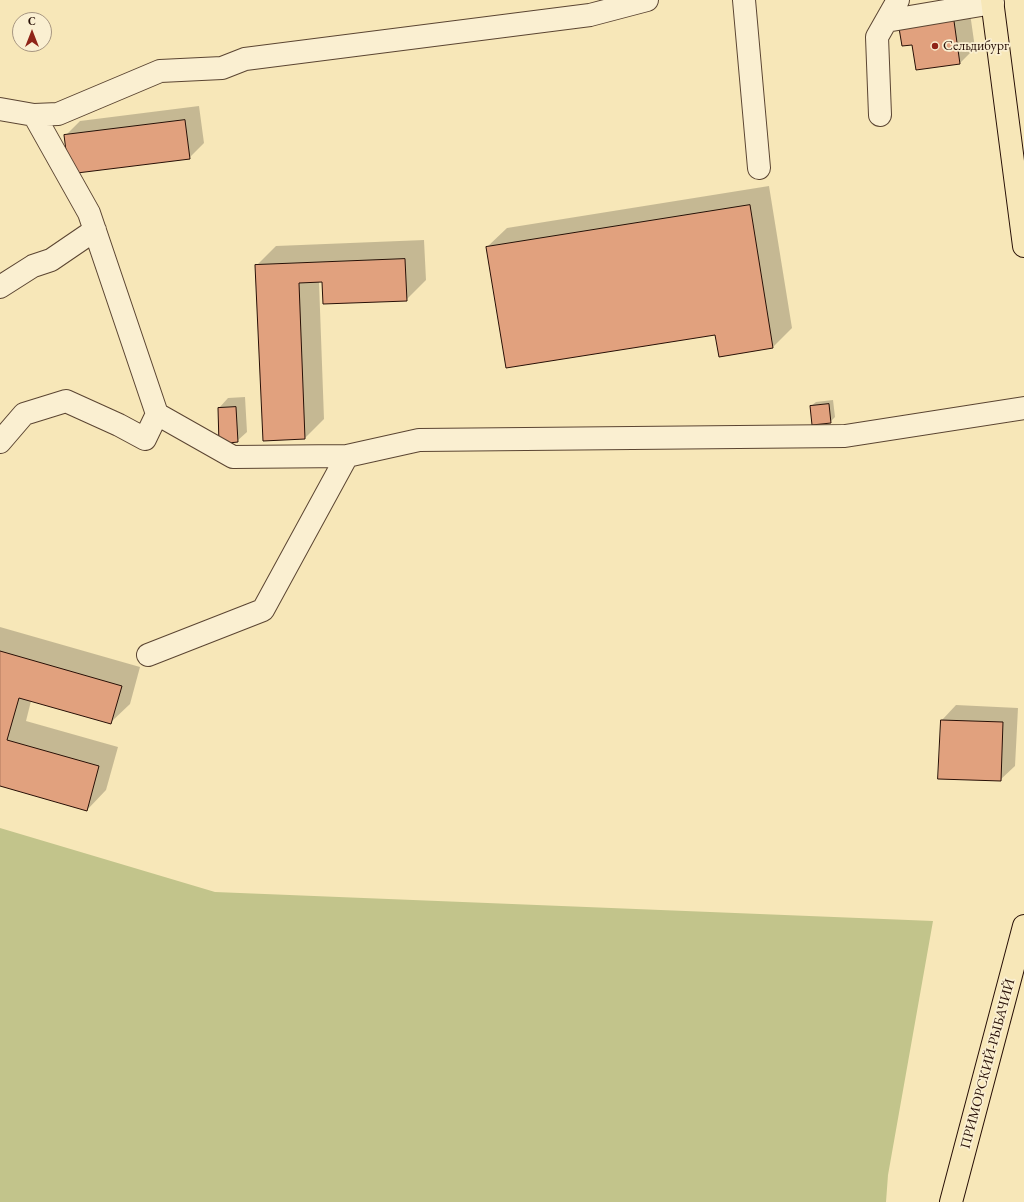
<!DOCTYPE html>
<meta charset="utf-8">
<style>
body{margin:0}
#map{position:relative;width:1024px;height:1202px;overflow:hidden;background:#f7e7b8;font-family:"EB Garamond",serif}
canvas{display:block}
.north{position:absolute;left:12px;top:12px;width:40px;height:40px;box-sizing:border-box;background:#faefd1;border:1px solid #a69580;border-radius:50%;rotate:0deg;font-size:11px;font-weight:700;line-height:16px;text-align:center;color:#270f06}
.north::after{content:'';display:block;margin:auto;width:14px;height:18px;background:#8f2418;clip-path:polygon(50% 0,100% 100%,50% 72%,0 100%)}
</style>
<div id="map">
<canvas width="1024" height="1202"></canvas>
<div class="north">С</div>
</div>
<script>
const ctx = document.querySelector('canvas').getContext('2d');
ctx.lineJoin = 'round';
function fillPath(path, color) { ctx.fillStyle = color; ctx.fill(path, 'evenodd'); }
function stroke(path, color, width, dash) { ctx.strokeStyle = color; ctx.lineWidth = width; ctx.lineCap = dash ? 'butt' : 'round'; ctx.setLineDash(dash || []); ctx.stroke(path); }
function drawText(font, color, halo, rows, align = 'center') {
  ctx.font = font + ' "EB Garamond",serif'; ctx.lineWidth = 3.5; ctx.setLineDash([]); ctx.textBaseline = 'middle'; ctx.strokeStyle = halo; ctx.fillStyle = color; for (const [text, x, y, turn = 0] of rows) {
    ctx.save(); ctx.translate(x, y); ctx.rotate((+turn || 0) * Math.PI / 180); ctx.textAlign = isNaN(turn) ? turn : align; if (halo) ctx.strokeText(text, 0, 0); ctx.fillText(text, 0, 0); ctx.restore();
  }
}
fillPath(new Path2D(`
 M 0,828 L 215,892 L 933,921 L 888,1175 L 886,1202 L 0,1202 Z`), '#c2c48b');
fillPath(new Path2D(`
 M 969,6 L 975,48 L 960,63 L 913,44 Z
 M 199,106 L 204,143 L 189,158 L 65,136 L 80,121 Z
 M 769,186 L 792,328 L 773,347 L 716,334 L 487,247 L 507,228 Z
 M 424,240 L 426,280 L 406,300 L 323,281 L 319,282 L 324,419 L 305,438 L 264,440 L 256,266 L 276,246 Z
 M 245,397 L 247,432 L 237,441 L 220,442 L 219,408 L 228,398 Z
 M 833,400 L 835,417 L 830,422 L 811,406 L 816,402 Z
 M 0,627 L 140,667 L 130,704 L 110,723 L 31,701 L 26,721 L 118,747 L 106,790 L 87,810 L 0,785 Z
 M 956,705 L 1018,708 L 1015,766 L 1000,780 L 942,720 Z`), '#0003');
const building = new Path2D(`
 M 954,21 L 960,64 L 916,70 L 912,45 L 902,46 L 899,28 Z
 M 185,120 L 190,159 L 69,174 L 64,135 Z
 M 750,205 L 773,348 L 719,357 L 715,335 L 506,368 L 486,247 Z
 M 405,259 L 407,301 L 323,304 L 322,282 L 299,283 L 305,439 L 263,441 L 255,265 Z
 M 829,404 L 831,423 L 812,425 L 810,406 Z
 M 236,407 L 238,442 L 219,444 L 218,408 Z
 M 0,651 L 122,686 L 111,724 L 19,698 L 7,740 L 99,766 L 87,811 L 0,786 Z
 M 941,720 L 1003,722 L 1001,781 L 938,779 Z`);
fillPath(building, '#e1a17e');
stroke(building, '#270f06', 1);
const minor = new Path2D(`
 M 744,0 L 759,168
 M 886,21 L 993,3
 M 0,109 L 34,115 L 89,213 L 157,414 L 233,457 L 347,456
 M 34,115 L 58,114 L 160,71 L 222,68 L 245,59 L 590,15 L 647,0
 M 880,115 L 877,37 L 898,0
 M 0,287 L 33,266 L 51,260 L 95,230
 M 0,442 L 24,414 L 66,401 L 119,425 L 145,439 L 157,414
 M 148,655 L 263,610 L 347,456 L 419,440 L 845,436 L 1024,408`);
const major = new Path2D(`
 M 992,0 L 1024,246
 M 951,1202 L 1024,926`);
stroke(minor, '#5b4532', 24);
stroke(major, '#270f06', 24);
stroke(minor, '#faefd1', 22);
stroke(major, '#f7e7b8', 22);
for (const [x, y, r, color] of [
 [935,46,4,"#8f2418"]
]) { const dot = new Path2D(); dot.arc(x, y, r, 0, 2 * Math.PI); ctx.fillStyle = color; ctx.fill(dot); stroke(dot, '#faefd1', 1.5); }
drawText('14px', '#270f06', '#faefd1', [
 ["Сельдибург",943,46]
], 'left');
drawText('14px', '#270f06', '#faefd1', [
 ["ПРИМОРСКИЙ-РЫБАЧИЙ",988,1064,-75]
]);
</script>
